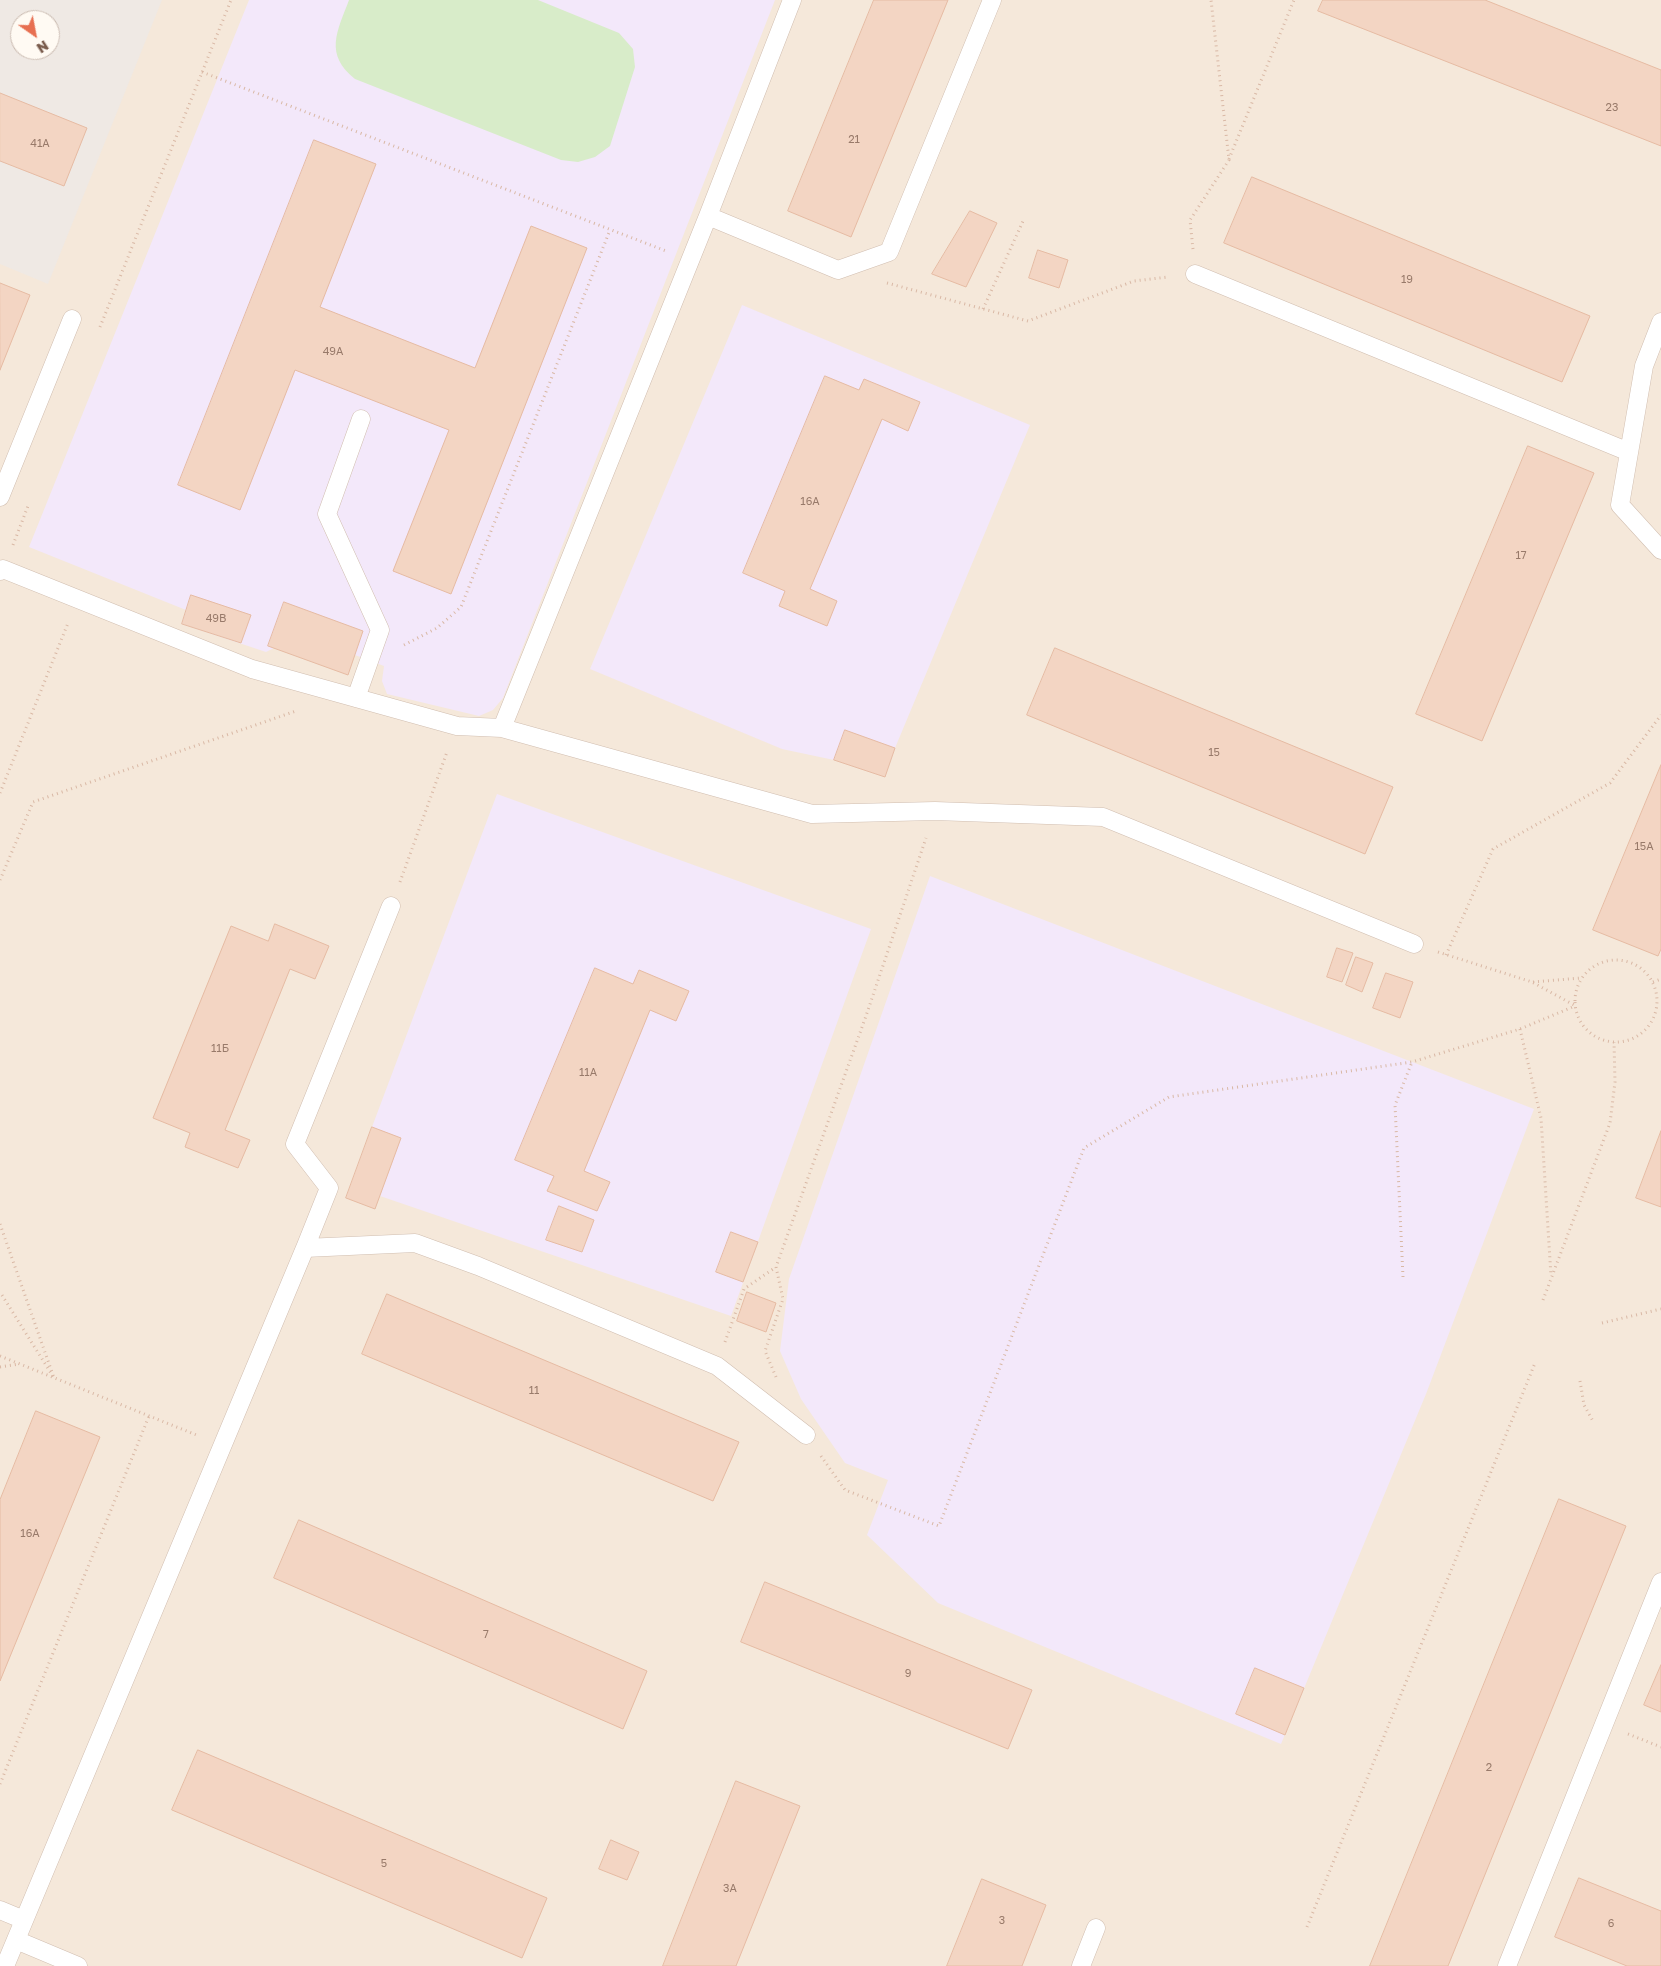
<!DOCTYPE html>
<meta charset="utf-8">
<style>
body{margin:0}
#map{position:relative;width:1661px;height:1966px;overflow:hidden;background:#fdf6ec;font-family:"Golos Text",sans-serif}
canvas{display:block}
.north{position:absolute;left:10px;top:10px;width:50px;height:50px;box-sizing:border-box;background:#fffaf3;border:1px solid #cabbb1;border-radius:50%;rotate:147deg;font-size:14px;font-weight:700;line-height:20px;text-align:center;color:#7a5c4d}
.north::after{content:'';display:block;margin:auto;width:18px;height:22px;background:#e76f51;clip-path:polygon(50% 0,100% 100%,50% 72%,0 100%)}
</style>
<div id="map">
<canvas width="1661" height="1966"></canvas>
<div class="north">N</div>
</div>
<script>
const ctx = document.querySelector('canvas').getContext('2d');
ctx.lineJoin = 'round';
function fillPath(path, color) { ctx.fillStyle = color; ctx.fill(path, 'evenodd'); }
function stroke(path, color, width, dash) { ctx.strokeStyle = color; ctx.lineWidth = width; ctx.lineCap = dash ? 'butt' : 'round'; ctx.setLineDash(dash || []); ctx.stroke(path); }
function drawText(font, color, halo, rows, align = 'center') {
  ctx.font = font + ' "Golos Text",sans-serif'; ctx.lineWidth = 5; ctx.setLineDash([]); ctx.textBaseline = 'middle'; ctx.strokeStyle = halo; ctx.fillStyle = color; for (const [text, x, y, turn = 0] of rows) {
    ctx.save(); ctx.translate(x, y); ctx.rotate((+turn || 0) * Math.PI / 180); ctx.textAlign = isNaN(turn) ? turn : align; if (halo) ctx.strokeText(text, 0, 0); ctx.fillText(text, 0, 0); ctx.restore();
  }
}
fillPath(new Path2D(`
 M 0,0 L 1661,0 L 1661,1966 L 0,1966 ZM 20,20 L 50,20 L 50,50 L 20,50 Z`), '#f5e8da');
fillPath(new Path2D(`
 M 0,0 L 162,0 L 48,284 L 0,264 ZM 20,20 L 50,20 L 50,50 L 20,50 Z`), '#efe9e4');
fillPath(new Path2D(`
 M 249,0 L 775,0 L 503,698 L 493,710 L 479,716 L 387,694 L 382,681 L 384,666 L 355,655 L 274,648 L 266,652 L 182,624 L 186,610 L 29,547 Z
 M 742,305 L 1030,425 L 895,748 L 885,777 L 834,760 L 782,749 L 590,669 Z
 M 497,794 L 871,929 L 731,1316 L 380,1196 L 401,1138 L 372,1127 Z
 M 930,876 L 1534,1109 L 1426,1394 L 1281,1744 L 938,1603 L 867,1535 L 888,1480 L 845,1463 L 801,1399 L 780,1351 L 789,1279 Z`), '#f3e8fa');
fillPath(new Path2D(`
 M 349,0 L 538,0 L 619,33 L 633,49 L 635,67 L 610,146 L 595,157 L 578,162 L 561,160 L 355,79 C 324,54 337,32 349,0 Z`), '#d8ecc9');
const building = new Path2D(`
 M 874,0 L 948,0 L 851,237 L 788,211 Z
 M 1323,0 L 1485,0 L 1661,70 L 1661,146 L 1318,11 Z
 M 0,93 L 87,128 L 64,186 L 0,161 Z
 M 314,140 L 376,164 L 320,307 L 475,368 L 531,226 L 587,248 L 451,594 L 393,571 L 449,430 L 295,370 L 240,510 L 178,485 Z
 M 1252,177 L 1590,316 L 1562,382 L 1224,243 Z
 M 970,211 L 997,223 L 966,287 L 932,274 Z
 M 1038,250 L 1068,260 L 1059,288 L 1029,278 Z
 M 0,283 L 30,295 L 0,370 Z
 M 825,376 L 859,390 L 864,379 L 920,402 L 908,431 L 882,419 L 810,589 L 837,601 L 827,626 L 779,606 L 785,591 L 743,573 Z
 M 1528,446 L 1594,473 L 1482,741 L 1416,714 Z
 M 191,595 L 251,615 L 241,643 L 182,624 Z
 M 284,602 L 363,631 L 348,675 L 268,646 Z
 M 1055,648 L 1393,787 L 1365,854 L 1027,715 Z
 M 845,730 L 895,748 L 885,777 L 834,760 Z
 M 1661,765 L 1661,949 L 1658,956 L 1593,930 Z
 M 275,924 L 329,946 L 315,979 L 290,969 L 225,1130 L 250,1140 L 238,1168 L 185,1147 L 190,1133 L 153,1118 L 231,926 L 268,941 Z
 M 1337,948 L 1353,953 L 1342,982 L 1327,977 Z
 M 1356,957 L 1373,963 L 1362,992 L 1346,985 Z
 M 595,968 L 633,984 L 639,970 L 689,991 L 676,1021 L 650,1010 L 603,1125 L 584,1171 L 610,1182 L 597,1211 L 547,1191 L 554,1176 L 515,1160 Z
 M 1386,973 L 1413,982 L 1400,1018 L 1373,1008 Z
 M 372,1127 L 401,1138 L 375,1209 L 346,1198 Z
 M 1661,1131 L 1661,1207 L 1636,1198 Z
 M 559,1206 L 594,1220 L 582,1252 L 546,1240 Z
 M 731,1232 L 758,1242 L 743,1282 L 716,1272 Z
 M 747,1292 L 776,1303 L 766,1332 L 737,1321 Z
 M 387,1294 L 739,1442 L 713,1501 L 362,1354 Z
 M 36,1411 L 100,1437 L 0,1681 L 0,1500 Z
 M 1559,1499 L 1626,1526 L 1448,1966 L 1370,1966 Z
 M 299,1520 L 647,1671 L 623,1729 L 274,1578 Z
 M 765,1582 L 1032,1690 L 1008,1749 L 741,1642 Z
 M 1661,1665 L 1661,1712 L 1644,1705 Z
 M 1255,1668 L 1304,1688 L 1285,1735 L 1236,1714 Z
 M 198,1750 L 547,1898 L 522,1958 L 172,1810 Z
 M 736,1781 L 800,1806 L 736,1966 L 663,1966 Z
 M 611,1840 L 639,1852 L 627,1880 L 599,1869 Z
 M 1579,1878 L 1661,1911 L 1661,1966 L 1627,1966 L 1555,1937 Z
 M 982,1879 L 1046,1905 L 1022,1966 L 947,1966 Z`);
fillPath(building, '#f3d5c3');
stroke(building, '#e6bba3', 1);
const service = new Path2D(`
 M 708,216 L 838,270 L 889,252 L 992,0
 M 1195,274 L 1629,452
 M 1661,322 L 1644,366 L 1620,505 L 1661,550
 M 0,497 L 72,319
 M 0,571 L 3,569 L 252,669 L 457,726 L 502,728 L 812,814 L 935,811 L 1103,817 L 1414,944
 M 356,698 L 380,630 L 327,514 L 361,419
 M 502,728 L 708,216 L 792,0
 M 305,1248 L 329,1188 L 295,1144 L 391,906
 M 0,1910 L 24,1920
 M 16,1940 L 78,1966
 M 5,1966 L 305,1248 L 415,1243 L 478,1266 L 717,1366 L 806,1435
 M 1081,1966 L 1096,1928
 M 1507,1966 L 1661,1582`);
stroke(service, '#d1beb0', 19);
stroke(new Path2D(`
 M 202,72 L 666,251
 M 1229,159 L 1294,0
 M 1193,249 L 1190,220 L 1229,160 L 1211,0
 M 887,283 L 1028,321 L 1134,281 L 1168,277
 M 983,309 L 1024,219
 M 100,327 L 231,0
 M 13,545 L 28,506
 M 404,645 L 437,628 L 461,607 L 610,230
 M 0,793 L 68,623
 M 0,880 L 33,802 L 296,711
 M 400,882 L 447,752
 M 1438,952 L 1532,982 L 1574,1005
 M 1446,955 L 1493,849 L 1610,783 L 1661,715
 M1575 1001a41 41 0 1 1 82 0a41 41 0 1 1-82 0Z
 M 1533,982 L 1581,978
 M 1653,982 L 1661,979
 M 1520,1029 L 1541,1118 L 1551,1276
 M 0,1224 L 54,1378 L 0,1292
 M 1403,1277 L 1395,1105 L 1412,1062
 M 1543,1300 L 1610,1123 L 1615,1082 L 1614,1042
 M 1602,1323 L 1661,1309
 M 725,1342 L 744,1289 L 776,1267
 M 0,1356 L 199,1436
 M 0,1367 L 19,1364
 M 776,1377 L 765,1351 L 783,1299 L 776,1267 L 866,1016 L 926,838
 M 1580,1381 L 1584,1405 L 1594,1423
 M 821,1456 L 845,1490 L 939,1526 L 1084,1148 L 1169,1097 L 1412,1062 L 1520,1029 L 1575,1006
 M 1628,1734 L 1661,1747
 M 0,1784 L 149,1416
 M 1307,1927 L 1535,1363`), '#d9b8a5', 3, [1, 4]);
stroke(service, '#fff', 18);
drawText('11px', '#987a6a', null, [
 ["23",1612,108],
 ["21",854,140],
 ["41А",40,144],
 ["19",1407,280],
 ["49А",333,352],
 ["16А",810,502],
 ["17",1521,556],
 ["49В",216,619],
 ["15",1214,753],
 ["15А",1644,847],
 ["11Б",220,1049],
 ["11А",588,1073],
 ["11",534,1391],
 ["16А",30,1534],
 ["7",486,1635],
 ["9",908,1674],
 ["2",1489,1768],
 ["5",384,1864],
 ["3А",730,1889],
 ["3",1002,1921],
 ["6",1611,1924]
]);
</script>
